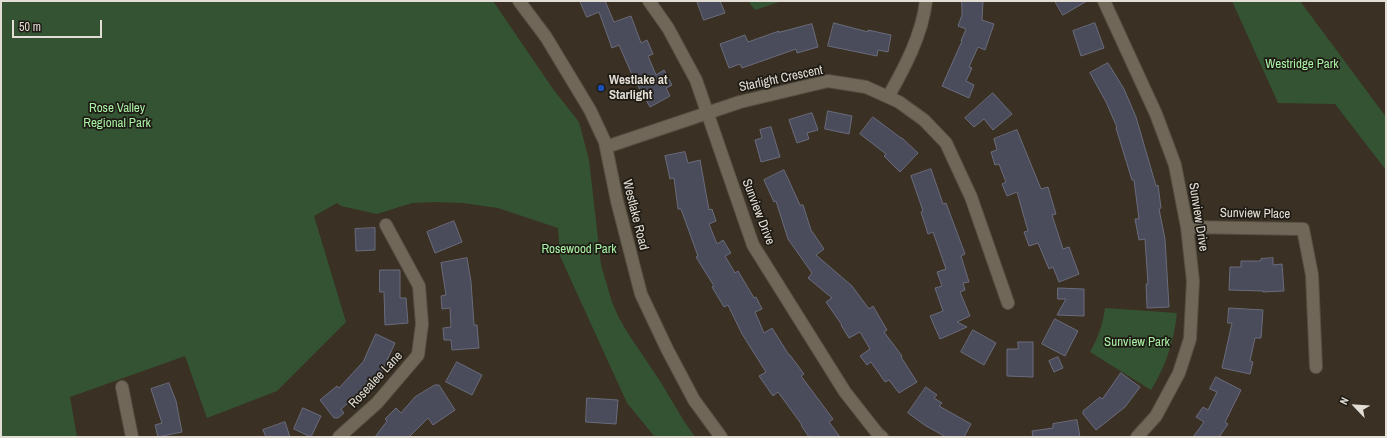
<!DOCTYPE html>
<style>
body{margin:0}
#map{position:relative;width:1387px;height:438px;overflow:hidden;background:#3a3124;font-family:"Archivo Narrow",sans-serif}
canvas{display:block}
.frame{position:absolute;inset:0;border:2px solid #e3ded5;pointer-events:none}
.north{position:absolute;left:1335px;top:386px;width:40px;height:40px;-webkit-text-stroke:3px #1e1a14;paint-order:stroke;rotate:295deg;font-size:11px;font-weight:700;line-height:16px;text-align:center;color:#e3ded5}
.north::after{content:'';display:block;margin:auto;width:14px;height:18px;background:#e3ded5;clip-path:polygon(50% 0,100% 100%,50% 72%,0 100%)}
.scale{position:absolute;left:12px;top:20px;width:90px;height:18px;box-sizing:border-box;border:2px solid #e3ded5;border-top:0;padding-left:5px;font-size:12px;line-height:14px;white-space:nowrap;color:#e3ded5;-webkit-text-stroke:3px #1e1a14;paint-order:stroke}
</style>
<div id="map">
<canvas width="1387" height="438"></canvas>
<div class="frame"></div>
<div class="north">N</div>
<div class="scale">50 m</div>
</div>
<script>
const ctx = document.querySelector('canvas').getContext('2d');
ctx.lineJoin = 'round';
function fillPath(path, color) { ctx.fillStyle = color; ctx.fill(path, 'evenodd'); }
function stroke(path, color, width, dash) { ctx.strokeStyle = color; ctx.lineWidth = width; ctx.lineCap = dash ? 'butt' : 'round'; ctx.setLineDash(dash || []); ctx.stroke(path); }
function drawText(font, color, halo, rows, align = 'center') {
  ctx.font = font + ' "Archivo Narrow",sans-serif'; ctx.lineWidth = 3.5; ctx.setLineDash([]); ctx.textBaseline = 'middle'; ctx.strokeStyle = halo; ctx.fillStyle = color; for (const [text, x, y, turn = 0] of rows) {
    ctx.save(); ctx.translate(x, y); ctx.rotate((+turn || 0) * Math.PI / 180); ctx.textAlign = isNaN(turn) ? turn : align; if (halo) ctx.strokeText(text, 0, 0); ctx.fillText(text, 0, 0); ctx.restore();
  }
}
fillPath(new Path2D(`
 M 1,1 L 493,1 L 553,89 L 579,122 L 589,160 L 601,265 L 612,302 L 619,318 L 629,335 L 660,381 L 684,421 L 695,437 L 655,437 L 627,403 L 560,256 L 558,228 L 498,208 L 463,203 L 435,202 L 412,203 L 377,214 L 341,206 L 337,203 L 314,216 L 346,322 L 277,391 L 207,418 L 185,356 L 70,397 L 77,437 L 1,437 Z
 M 748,1 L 791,1 L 779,2 L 755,10 Z
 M 1232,1 L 1300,1 L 1386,117 L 1386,170 L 1335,104 L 1278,103 Z
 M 1105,308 L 1177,313 C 1174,341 1166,366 1151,390 L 1090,352 C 1098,338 1103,324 1105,308 Z`), '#345332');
const building = new Path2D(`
 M 580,1 L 605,1 L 614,22 L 631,16 L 641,43 L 647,40 L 653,54 L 648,56 L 656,75 L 664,70 L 672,85 L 666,88 L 670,96 L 650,107 L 633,77 L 619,45 L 612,48 L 599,12 L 587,17 Z
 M 697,1 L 720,1 L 725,13 L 704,20 Z
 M 962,1 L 983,1 L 982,20 L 994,24 L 985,50 L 978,47 L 969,67 L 972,68 L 966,81 L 974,85 L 969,98 L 942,86 L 962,41 L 961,41 L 966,29 L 958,26 L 962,15 Z
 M 1055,1 L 1087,1 L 1063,15 Z
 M 834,23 L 868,32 L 868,30 L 891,35 L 888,52 L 878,50 L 877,56 L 828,46 Z
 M 1095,23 L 1104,48 L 1081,56 L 1073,31 Z
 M 812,24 L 818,47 L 797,53 L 796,49 L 742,68 L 740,64 L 729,68 L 720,44 L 745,35 L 748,42 L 779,31 L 779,32 Z
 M 1108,63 L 1124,89 L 1136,117 L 1156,186 L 1158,185 L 1161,208 L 1159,209 L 1165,239 L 1169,307 L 1147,308 L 1146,284 L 1148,284 L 1145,239 L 1139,240 L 1135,219 L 1139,219 L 1134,180 L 1132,180 L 1116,128 L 1117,127 L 1106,102 L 1090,73 Z
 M 993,93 L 1012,114 L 993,130 L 984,119 L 974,127 L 965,118 Z
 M 828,111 L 852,116 L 849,134 L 825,129 Z
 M 812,113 L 818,130 L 807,133 L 809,139 L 797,143 L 789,120 Z
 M 873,117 L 901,138 L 902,138 L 918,153 L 900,172 L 884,156 L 886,154 L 860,134 Z
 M 771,127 L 780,157 L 761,162 L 755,140 L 762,138 L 760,130 Z
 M 1017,130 L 1041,189 L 1048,187 L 1056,214 L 1052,215 L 1063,249 L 1069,247 L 1079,274 L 1059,282 L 1053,267 L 1049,269 L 1038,243 L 1029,246 L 1024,232 L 1028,231 L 1017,192 L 1007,196 L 1002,184 L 1006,182 L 999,164 L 995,165 L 991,152 L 997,150 L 994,139 Z
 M 685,152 L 688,163 L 700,160 L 709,210 L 712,209 L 716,221 L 709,224 L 717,244 L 723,240 L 731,253 L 725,256 L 735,273 L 738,271 L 754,298 L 756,297 L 762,309 L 755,312 L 764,333 L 772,328 L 789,355 L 790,355 L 804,374 L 801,376 L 833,419 L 829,422 L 840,437 L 809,437 L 801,425 L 802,425 L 778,392 L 773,396 L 759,376 L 766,372 L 742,334 L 728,305 L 724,307 L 712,287 L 714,286 L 696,257 L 698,256 L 681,209 L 678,209 L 674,178 L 670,179 L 665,156 Z
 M 931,169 L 943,204 L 946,203 L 965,254 L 961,256 L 969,282 L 963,283 L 965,290 L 960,292 L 970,316 L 957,322 L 967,327 L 940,339 L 930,316 L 943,311 L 935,288 L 942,286 L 937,272 L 946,269 L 933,232 L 928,234 L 921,212 L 923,211 L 911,176 Z
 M 784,170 L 800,205 L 803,205 L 811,230 L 824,249 L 816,255 L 852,286 L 869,309 L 873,306 L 887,330 L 884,332 L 902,356 L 901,357 L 917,382 L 899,393 L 889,380 L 885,382 L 871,362 L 867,365 L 860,356 L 870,349 L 860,332 L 849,338 L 841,325 L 842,325 L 826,302 L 832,298 L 808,278 L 812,273 L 788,239 L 776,201 L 774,202 L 764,180 Z
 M 454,221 L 462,242 L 435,253 L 427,232 Z
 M 375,228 L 375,250 L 356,251 L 355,229 Z
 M 467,258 L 471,282 L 474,325 L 477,325 L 479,348 L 452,350 L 451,340 L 444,340 L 443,328 L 451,327 L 450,308 L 442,309 L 441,296 L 446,295 L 441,263 Z
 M 1273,258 L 1273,265 L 1282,264 L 1284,291 L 1263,292 L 1263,291 L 1229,290 L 1230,267 L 1241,267 L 1241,261 L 1261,261 L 1261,259 Z
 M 380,270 L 400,270 L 400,298 L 406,298 L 408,323 L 385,325 L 384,292 L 380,292 Z
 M 1058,288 L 1084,289 L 1084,316 L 1057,315 L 1066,299 L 1058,299 Z
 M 1229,308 L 1263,310 L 1261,338 L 1255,338 L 1250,361 L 1253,362 L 1250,374 L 1222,368 L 1232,323 L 1228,323 Z
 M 1055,319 L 1078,331 L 1065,356 L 1042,344 Z
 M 973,330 L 996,343 L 984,365 L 961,352 Z
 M 376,334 L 395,343 L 379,378 L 363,394 L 361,392 L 341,409 L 344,413 L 338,418 L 334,418 L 320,400 L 337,386 L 339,388 L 363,362 Z
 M 1018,342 L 1033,342 L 1033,377 L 1007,376 L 1007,349 L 1018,349 Z
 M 1058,357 L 1063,368 L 1054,372 L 1049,361 Z
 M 457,362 L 482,375 L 472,395 L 446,382 Z
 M 1121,373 L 1140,387 L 1125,407 L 1096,430 L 1083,414 L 1083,411 L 1100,397 L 1102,399 Z
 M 1216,377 L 1241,390 L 1225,422 L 1228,424 L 1219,437 L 1193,437 L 1204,422 L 1196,417 L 1203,407 L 1208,410 L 1217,392 L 1210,389 Z
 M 169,383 L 176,401 L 182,432 L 158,437 L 155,425 L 162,423 L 151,389 Z
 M 435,385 L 439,385 L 455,410 L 433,425 L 428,418 L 409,437 L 375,437 L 387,421 L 385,419 L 396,408 L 401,413 L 415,397 Z
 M 926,387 L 937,395 L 934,398 L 942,403 L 939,406 L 971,424 L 964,437 L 946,437 L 926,426 L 908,413 Z
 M 587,398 L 618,400 L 616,424 L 586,422 Z
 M 303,408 L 321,416 L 311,437 L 294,429 Z
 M 1077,420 L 1080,437 L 1033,437 L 1032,431 L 1053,428 L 1053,424 Z
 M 285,422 L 290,437 L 266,437 L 263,430 Z`);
fillPath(building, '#4b4c5b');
stroke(building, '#6a6b7c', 1);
const minor = new Path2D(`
 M 519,1 L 546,37 L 590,110 L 605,142 L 617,201 L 641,294 L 667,349 L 694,400 L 721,437
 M 649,1 L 668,28 L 696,80 L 753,245 L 845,392 L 878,434 L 882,437
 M 1104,1 L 1156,114 L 1175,165 L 1187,227 L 1193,281 L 1190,339 L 1179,373 L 1156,416 L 1137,437
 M 888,97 C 905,67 922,35 926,1
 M 606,147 L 740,102 L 828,81 L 866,87 L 899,102 L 924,120 L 946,143 L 971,197 L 1008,303
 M 1187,227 L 1303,229 L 1312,275 L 1316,367
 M 122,387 L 132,437
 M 339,437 L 377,403 L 418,355 L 422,324 L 419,286 L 386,225`);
stroke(minor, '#575044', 14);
stroke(minor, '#716758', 12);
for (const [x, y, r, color] of [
 [601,88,4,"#1a4fb4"]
]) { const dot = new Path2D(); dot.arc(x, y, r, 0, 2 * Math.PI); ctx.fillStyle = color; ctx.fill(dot); stroke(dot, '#1e1a14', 1.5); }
drawText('13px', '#a8f0a4', '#1e1a14', [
 ["Westridge Park",1302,65],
 ["Rose Valley",117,109],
 ["Regional Park",117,124],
 ["Rosewood Park",579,250],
 ["Sunview Park",1137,343]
]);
drawText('13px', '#e3ded5', '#1e1a14', [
 ["Starlight Crescent",781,79,-12],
 ["Sunview Drive",758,212,69],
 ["Sunview Place",1255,214,1],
 ["Westlake Road",635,215,76],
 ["Sunview Drive",1198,217,81],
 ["Rosealee Lane",376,380,-47]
]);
drawText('bold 13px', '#e3ded5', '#1e1a14', [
 ["Westlake at",609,81],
 ["Starlight",609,96]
], 'left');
</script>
